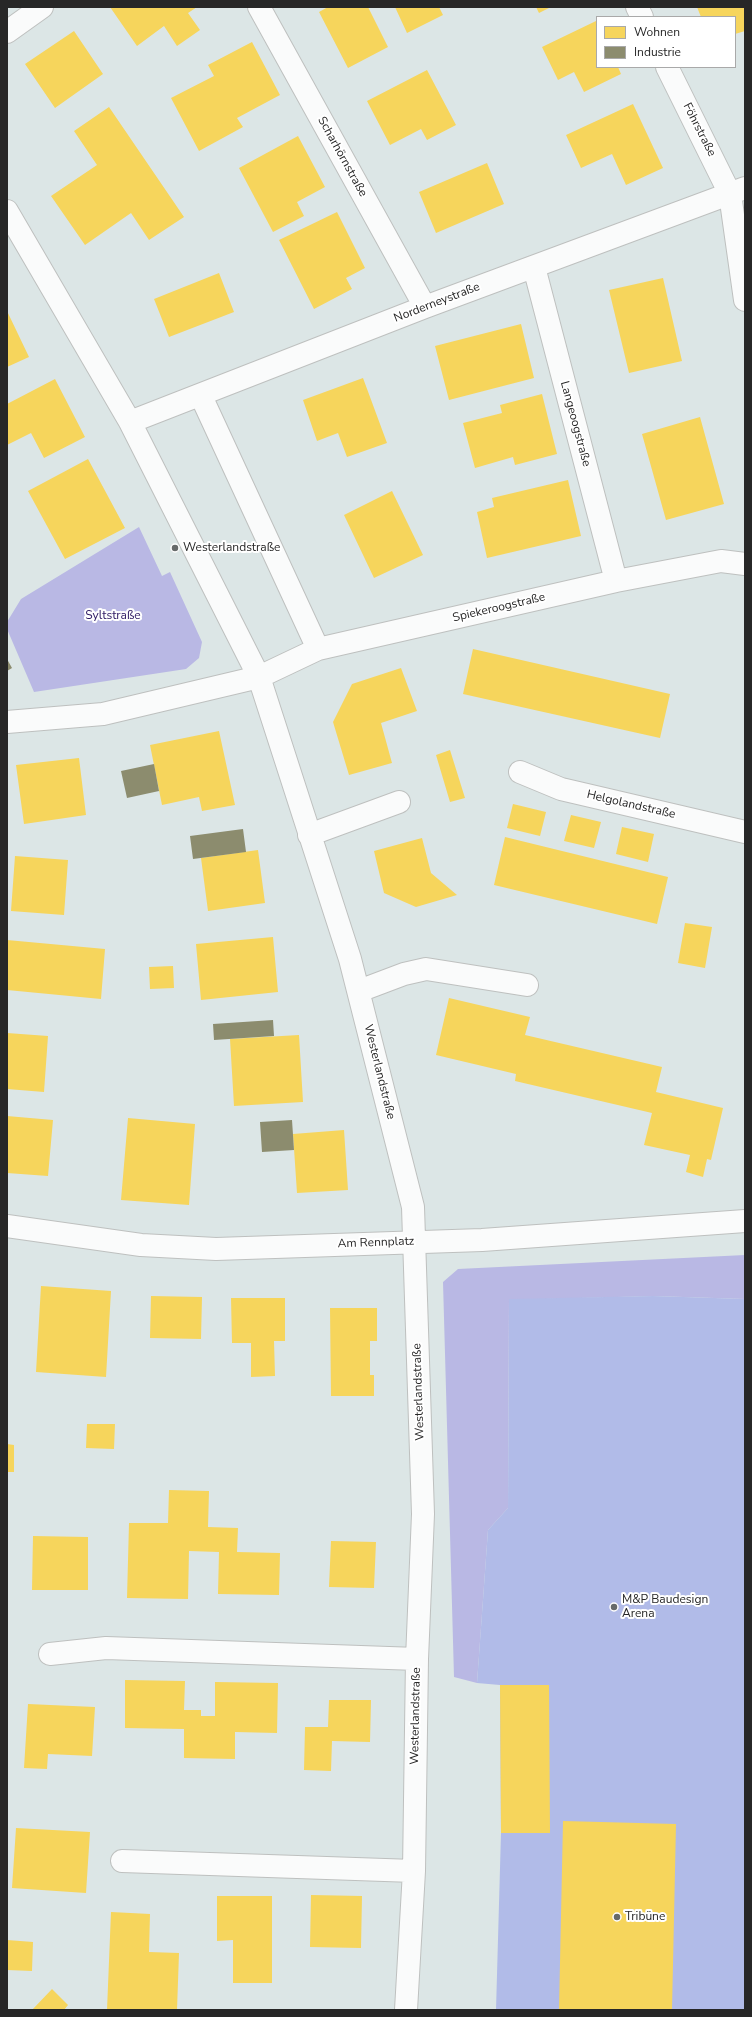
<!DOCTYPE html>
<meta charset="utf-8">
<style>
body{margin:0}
#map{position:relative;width:752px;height:2017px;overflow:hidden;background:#dce6e6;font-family:"Nunito Sans",sans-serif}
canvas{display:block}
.frame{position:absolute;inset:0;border:8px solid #272727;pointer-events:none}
.legend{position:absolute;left:596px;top:16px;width:140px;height:52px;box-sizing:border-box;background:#fff;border:1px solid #a9a9a9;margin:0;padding:5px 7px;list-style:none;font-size:12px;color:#272727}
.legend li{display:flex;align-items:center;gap:8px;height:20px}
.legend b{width:20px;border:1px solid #a9a9a9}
</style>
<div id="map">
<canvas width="752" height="2017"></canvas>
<div class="frame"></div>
<ul class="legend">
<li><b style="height:11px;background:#f6d55c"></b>Wohnen</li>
<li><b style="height:11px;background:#8c8c6e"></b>Industrie</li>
</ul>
</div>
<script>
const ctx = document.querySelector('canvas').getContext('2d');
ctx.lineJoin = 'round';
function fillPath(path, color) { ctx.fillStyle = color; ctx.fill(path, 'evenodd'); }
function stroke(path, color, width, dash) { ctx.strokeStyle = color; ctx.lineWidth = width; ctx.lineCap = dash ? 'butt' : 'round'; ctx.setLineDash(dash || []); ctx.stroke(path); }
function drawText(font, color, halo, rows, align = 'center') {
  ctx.font = font + ' "Nunito Sans",sans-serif'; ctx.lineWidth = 4; ctx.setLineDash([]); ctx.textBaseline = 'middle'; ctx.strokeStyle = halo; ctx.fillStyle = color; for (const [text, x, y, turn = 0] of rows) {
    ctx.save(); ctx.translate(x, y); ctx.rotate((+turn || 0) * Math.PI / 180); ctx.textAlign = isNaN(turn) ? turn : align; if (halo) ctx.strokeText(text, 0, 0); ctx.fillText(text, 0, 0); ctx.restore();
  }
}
fillPath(new Path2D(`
 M 139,527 L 162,576 L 170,572 L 202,642 L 199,658 L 186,669 L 34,692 L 7,629 L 7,622 L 21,599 Z
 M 745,1255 L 745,1299 L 653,1296 L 509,1300 L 508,1508 L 488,1530 L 477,1683 L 454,1677 L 443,1282 L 458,1269 Z`), '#b9b8e4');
fillPath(new Path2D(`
 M 653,1296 L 745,1299 L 745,2010 L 496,2010 L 501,1833 L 500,1685 L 477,1683 L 488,1530 L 508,1508 L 509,1299 Z`), '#b1bbe8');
fillPath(new Path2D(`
 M 110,7 L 197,7 L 188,13 L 200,30 L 177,46 L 164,26 L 137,46 Z
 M 328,7 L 368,7 L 388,47 L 348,68 L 319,12 Z
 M 395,7 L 439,7 L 443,15 L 407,33 Z
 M 536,7 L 551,7 L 539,13 Z
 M 697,7 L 745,7 L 745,31 L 735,34 L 735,17 L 701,17 Z
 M 596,21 L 597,67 L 618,67 L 621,74 L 584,92 L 574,72 L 558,80 L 542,47 Z
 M 74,31 L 103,74 L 55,108 L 25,64 Z
 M 252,42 L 280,95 L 237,118 L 243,127 L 199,151 L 171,98 L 214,76 L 208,65 Z
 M 427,70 L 456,125 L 427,140 L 421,129 L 390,145 L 367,101 Z
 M 633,104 L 663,168 L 626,185 L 612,154 L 581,168 L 566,135 Z
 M 109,107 L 184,217 L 149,240 L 131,213 L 85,245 L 51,196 L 97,165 L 74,131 Z
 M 298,136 L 325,187 L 297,202 L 304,216 L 273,232 L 239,168 Z
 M 487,163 L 504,204 L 436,233 L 419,192 Z
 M 337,212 L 365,268 L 346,278 L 352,289 L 314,309 L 279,240 Z
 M 219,273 L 234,312 L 169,337 L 154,299 Z
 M 663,278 L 682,361 L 629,373 L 609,290 Z
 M 7,311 L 29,357 L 7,367 Z
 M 521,324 L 534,378 L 449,400 L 435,346 Z
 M 363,378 L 387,443 L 347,457 L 338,433 L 317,441 L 303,400 Z
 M 55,379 L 85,437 L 44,458 L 31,433 L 7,445 L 7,404 Z
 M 542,394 L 557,454 L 515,465 L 513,457 L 475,468 L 463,423 L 502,413 L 500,405 Z
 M 700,417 L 724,504 L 666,520 L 642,434 Z
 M 88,459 L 125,528 L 65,559 L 28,491 Z
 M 568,480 L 581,536 L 487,558 L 477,512 L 494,507 L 492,498 Z
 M 392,491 L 423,555 L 374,578 L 344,515 Z
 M 473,649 L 670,694 L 660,738 L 463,694 Z
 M 401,668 L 417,711 L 381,723 L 392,763 L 349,775 L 333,722 L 352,684 Z
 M 219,731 L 235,805 L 202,811 L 199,797 L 162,805 L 150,745 Z
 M 450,750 L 465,798 L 450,802 L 436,755 Z
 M 79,758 L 86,815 L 24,824 L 16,765 Z
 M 513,804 L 546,812 L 540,836 L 507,828 Z
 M 571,815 L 601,822 L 594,848 L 564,841 Z
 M 622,827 L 654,834 L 648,862 L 616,854 Z
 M 505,837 L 668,877 L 657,924 L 494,885 Z
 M 422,838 L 431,873 L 457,895 L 416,907 L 384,893 L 374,851 Z
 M 258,850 L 265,903 L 208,911 L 201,858 Z
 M 15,856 L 68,860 L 64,915 L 11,911 Z
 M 685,923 L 712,927 L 705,968 L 678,963 Z
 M 273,937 L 278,992 L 201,1000 L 196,944 Z
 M 7,940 L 105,949 L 101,999 L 7,990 Z
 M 173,966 L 174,988 L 150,989 L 149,967 Z
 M 449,998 L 530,1017 L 525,1035 L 662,1067 L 656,1092 L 723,1108 L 711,1160 L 707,1159 L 703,1177 L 686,1172 L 690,1155 L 644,1145 L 652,1113 L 515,1081 L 516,1074 L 436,1055 Z
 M 7,1033 L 48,1036 L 44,1092 L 7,1089 Z
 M 299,1035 L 303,1102 L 234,1106 L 230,1039 Z
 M 7,1116 L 53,1120 L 48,1176 L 7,1173 Z
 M 128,1118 L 195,1124 L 189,1205 L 121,1200 Z
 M 344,1130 L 348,1190 L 297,1193 L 293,1134 Z
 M 41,1286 L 111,1291 L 106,1377 L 36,1372 Z
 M 151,1296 L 202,1297 L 201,1339 L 150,1338 Z
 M 231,1298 L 285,1298 L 285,1341 L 274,1341 L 275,1376 L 251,1377 L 251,1343 L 232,1343 Z
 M 330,1308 L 377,1308 L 377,1341 L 370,1341 L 370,1375 L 374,1375 L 374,1396 L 331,1396 Z
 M 87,1424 L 115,1424 L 114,1449 L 86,1448 Z
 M 7,1444 L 14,1445 L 14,1472 L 7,1472 Z
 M 169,1490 L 209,1491 L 208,1527 L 238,1528 L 237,1552 L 280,1553 L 279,1595 L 218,1594 L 219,1552 L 189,1551 L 188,1599 L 127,1598 L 129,1523 L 168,1523 Z
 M 33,1536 L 88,1537 L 88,1590 L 32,1590 Z
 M 331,1541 L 376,1542 L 374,1588 L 329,1587 Z
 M 125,1680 L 185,1681 L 184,1710 L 201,1710 L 201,1716 L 215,1716 L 215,1682 L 278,1683 L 277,1733 L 235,1732 L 235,1759 L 184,1758 L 184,1729 L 125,1728 Z
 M 500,1685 L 549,1685 L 550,1833 L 501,1833 Z
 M 329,1700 L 371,1700 L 370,1742 L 332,1741 L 331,1771 L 304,1770 L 305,1727 L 328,1727 Z
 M 28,1704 L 95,1707 L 92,1756 L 48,1754 L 47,1769 L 24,1768 Z
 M 563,1821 L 676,1824 L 672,2010 L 559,2010 Z
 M 16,1828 L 90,1832 L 86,1893 L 12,1888 Z
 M 311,1895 L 362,1896 L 361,1948 L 310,1947 Z
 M 217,1896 L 272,1896 L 272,1983 L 233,1983 L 233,1940 L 217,1941 Z
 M 111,1912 L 150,1914 L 149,1952 L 179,1953 L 177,2010 L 107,2010 Z
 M 7,1940 L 33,1942 L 32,1971 L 7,1970 Z
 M 52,1989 L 68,2005 L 64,2010 L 32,2010 Z`), '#f6d55c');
fillPath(new Path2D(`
 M 7,659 L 12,668 L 7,671 Z
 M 154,764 L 159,791 L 127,798 L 121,771 Z
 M 243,829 L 246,852 L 193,859 L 190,836 Z
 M 273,1020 L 274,1036 L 214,1040 L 213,1024 Z
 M 292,1120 L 294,1150 L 262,1152 L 260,1122 Z`), '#8c8c6e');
const minor = new Path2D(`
 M 259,7 L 425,307
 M 637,7 L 642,17
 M 7,32 L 42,7
 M 667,67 L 730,194 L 745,300
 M 7,211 L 130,422 L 259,677 L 350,959 L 413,1207 L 423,1514 L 417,1659 L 414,1871 L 406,2010
 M 534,267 L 616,581
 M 201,396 L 318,649
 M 130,422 L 425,307 L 745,188
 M 7,722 L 103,714 L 259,677 L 318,649 L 616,581 L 721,561 L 745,564
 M 520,772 L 561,789 L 745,832
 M 309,835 L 399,802
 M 359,991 L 404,974 L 426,969 L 527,985
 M 7,1226 L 141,1245 L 216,1249 L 482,1240 L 745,1221
 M 50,1654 L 106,1648 L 417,1659
 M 122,1861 L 414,1871`);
stroke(minor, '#bec0bf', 24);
stroke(minor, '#fafbfb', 22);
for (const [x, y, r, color] of [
 [175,548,4,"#666a6a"],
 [614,1607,4,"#666a6a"],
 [617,1917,4,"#666a6a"]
]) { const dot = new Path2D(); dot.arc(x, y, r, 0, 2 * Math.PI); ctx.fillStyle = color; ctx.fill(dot); stroke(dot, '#fff', 1.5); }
drawText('12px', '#272727', '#fff', [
 ["Föhrstraße",699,130,63],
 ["Scharhörnstraße",342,157,61],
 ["Norderneystraße",437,303,-21],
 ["Langeoogstraße",575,424,75],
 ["Spiekeroogstraße",499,608,-13],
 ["Helgolandstraße",631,805,13],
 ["Westerlandstraße",379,1072,76],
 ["Am Rennplatz",376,1243,-2],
 ["Westerlandstraße",419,1392,-92],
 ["Westerlandstraße",416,1716,-89]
]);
drawText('12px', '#272727', '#fff', [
 ["Westerlandstraße",183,548],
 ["M&P Baudesign",622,1600],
 ["Arena",622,1614],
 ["Tribüne",625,1917]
], 'left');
drawText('12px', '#2c1862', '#fff', [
 ["Syltstraße",113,616]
]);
</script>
